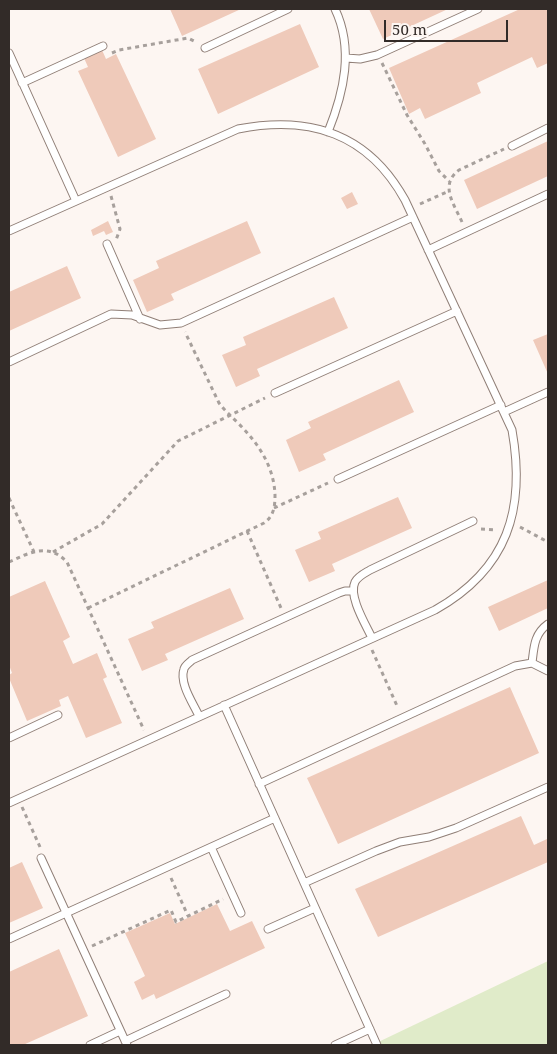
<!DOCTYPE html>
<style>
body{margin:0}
#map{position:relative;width:557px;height:1054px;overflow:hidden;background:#fdf6f2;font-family:"Noto Serif",serif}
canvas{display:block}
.frame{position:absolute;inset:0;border:10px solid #322b28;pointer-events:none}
.scale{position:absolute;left:384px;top:20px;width:124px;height:22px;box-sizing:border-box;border:2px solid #322b28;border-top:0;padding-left:6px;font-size:15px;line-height:18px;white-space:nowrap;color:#322b28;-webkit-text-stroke:4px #fdf6f2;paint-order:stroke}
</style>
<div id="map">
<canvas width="557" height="1054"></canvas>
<div class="frame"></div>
<div class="scale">50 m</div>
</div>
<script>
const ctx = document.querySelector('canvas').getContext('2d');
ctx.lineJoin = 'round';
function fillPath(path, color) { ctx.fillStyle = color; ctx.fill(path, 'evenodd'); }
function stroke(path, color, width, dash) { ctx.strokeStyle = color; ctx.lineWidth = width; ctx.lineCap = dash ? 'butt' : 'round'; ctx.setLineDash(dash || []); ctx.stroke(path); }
fillPath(new Path2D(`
 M 548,961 L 548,1045 L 372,1045 Z`), '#e0ebc9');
fillPath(new Path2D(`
 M 170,9 L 241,9 L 182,36 Z
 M 369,9 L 448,9 L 383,39 Z
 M 520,9 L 548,9 L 548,63 L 537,68 L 532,57 L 477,83 L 481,93 L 425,119 L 420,108 L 409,114 L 389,68 Z
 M 300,24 L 319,67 L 218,114 L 198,69 Z
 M 102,50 L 106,59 L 116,54 L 156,139 L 118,157 L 78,71 L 88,67 L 84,58 Z
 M 548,141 L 548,176 L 477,209 L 464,180 Z
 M 352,192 L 358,204 L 347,209 L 341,198 Z
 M 108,221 L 113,232 L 106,235 L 104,231 L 93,236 L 91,230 Z
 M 247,221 L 261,253 L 171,294 L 174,300 L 147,312 L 133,280 L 159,268 L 156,261 Z
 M 67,266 L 81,298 L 9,331 L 9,292 Z
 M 334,297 L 348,328 L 257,369 L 260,376 L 236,387 L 222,355 L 246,345 L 243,337 Z
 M 548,334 L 548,374 L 533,340 Z
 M 399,380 L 414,412 L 323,454 L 326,460 L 299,472 L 286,440 L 311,428 L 308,422 Z
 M 398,497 L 412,528 L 332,564 L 335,571 L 309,582 L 295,550 L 321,539 L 318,532 Z
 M 548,580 L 548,608 L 499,631 L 488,607 Z
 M 45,581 L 70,637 L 63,641 L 73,664 L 97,653 L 107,677 L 103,679 L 122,723 L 86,738 L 68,696 L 59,700 L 61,706 L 27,721 L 9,678 L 9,675 L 12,673 L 9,665 L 9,597 Z
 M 230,588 L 244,619 L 165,654 L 168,660 L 142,671 L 128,639 L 154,628 L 151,622 Z
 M 510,687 L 539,753 L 338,844 L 307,778 Z
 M 521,816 L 534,845 L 547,839 L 548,862 L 378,937 L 355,889 Z
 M 22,862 L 43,908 L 9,923 L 9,868 Z
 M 217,904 L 230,931 L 252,921 L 265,948 L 156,999 L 154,994 L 142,1000 L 134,982 L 145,976 L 125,933 L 170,913 L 175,924 Z
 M 59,949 L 88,1016 L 23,1045 L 9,1045 L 9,972 Z`), '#efcaba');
const lane = new Path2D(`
 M 205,48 L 288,9
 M 9,53 L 76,201
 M 346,58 L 360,59 L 377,55 L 478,9
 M 22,83 L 103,46
 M 328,132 C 344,92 354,49 335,9
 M 512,146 L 548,128
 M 9,231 L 238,129 C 310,115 368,133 405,200 L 512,430 C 526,509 508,569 435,610 L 9,803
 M 107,244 L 140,319
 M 428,250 L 548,194
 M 9,362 L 111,314 L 132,315 L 160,325 L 181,323 L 413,217
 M 275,393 L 457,311
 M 504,412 L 548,392
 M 338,479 L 501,405
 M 372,638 C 366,625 348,596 355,582 C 358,576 365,573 370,570 L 473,521
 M 532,663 C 534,647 534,634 548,624
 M 224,705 L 377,1045
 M 199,716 C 193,703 179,683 184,669 C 185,665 189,663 192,660 L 339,593 L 345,591 L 353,591
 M 9,738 L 58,715
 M 259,784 L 515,666 L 532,663 L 548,671
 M 211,847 L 241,913
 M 41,858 L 127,1045
 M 304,883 L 376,851 L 400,842 L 429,837 L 456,828 L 548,787
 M 268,929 L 315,908
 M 9,939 L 275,818
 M 125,1041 L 226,994
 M 90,1045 L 120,1031
 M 335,1045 L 370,1029`);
stroke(lane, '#907f77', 9);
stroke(new Path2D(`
 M 112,53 L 119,50 L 188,38 L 196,42
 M 382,63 L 407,115 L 425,144 L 439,171 L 449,181
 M 111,196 L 120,229 L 116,240
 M 420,204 L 449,191
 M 462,222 C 454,204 439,185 459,170 L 504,149
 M 9,498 L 34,552
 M 274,508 L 328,483
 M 520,527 L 548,542
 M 481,529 L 497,530
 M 247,531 L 281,608
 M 53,552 L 102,524 L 178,441 L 265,398
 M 9,562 C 29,553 48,542 67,562 L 144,730
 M 88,608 L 264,523 C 274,516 275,506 275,495 C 274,466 258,443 238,423 C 231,416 225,411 219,403 L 185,332
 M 372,650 L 398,708
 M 22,807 L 40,847
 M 171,878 L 188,916
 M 92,946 L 171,910 L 176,922 L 223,899`), '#a7a09c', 3, [4, 4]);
stroke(lane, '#fff', 7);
</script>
